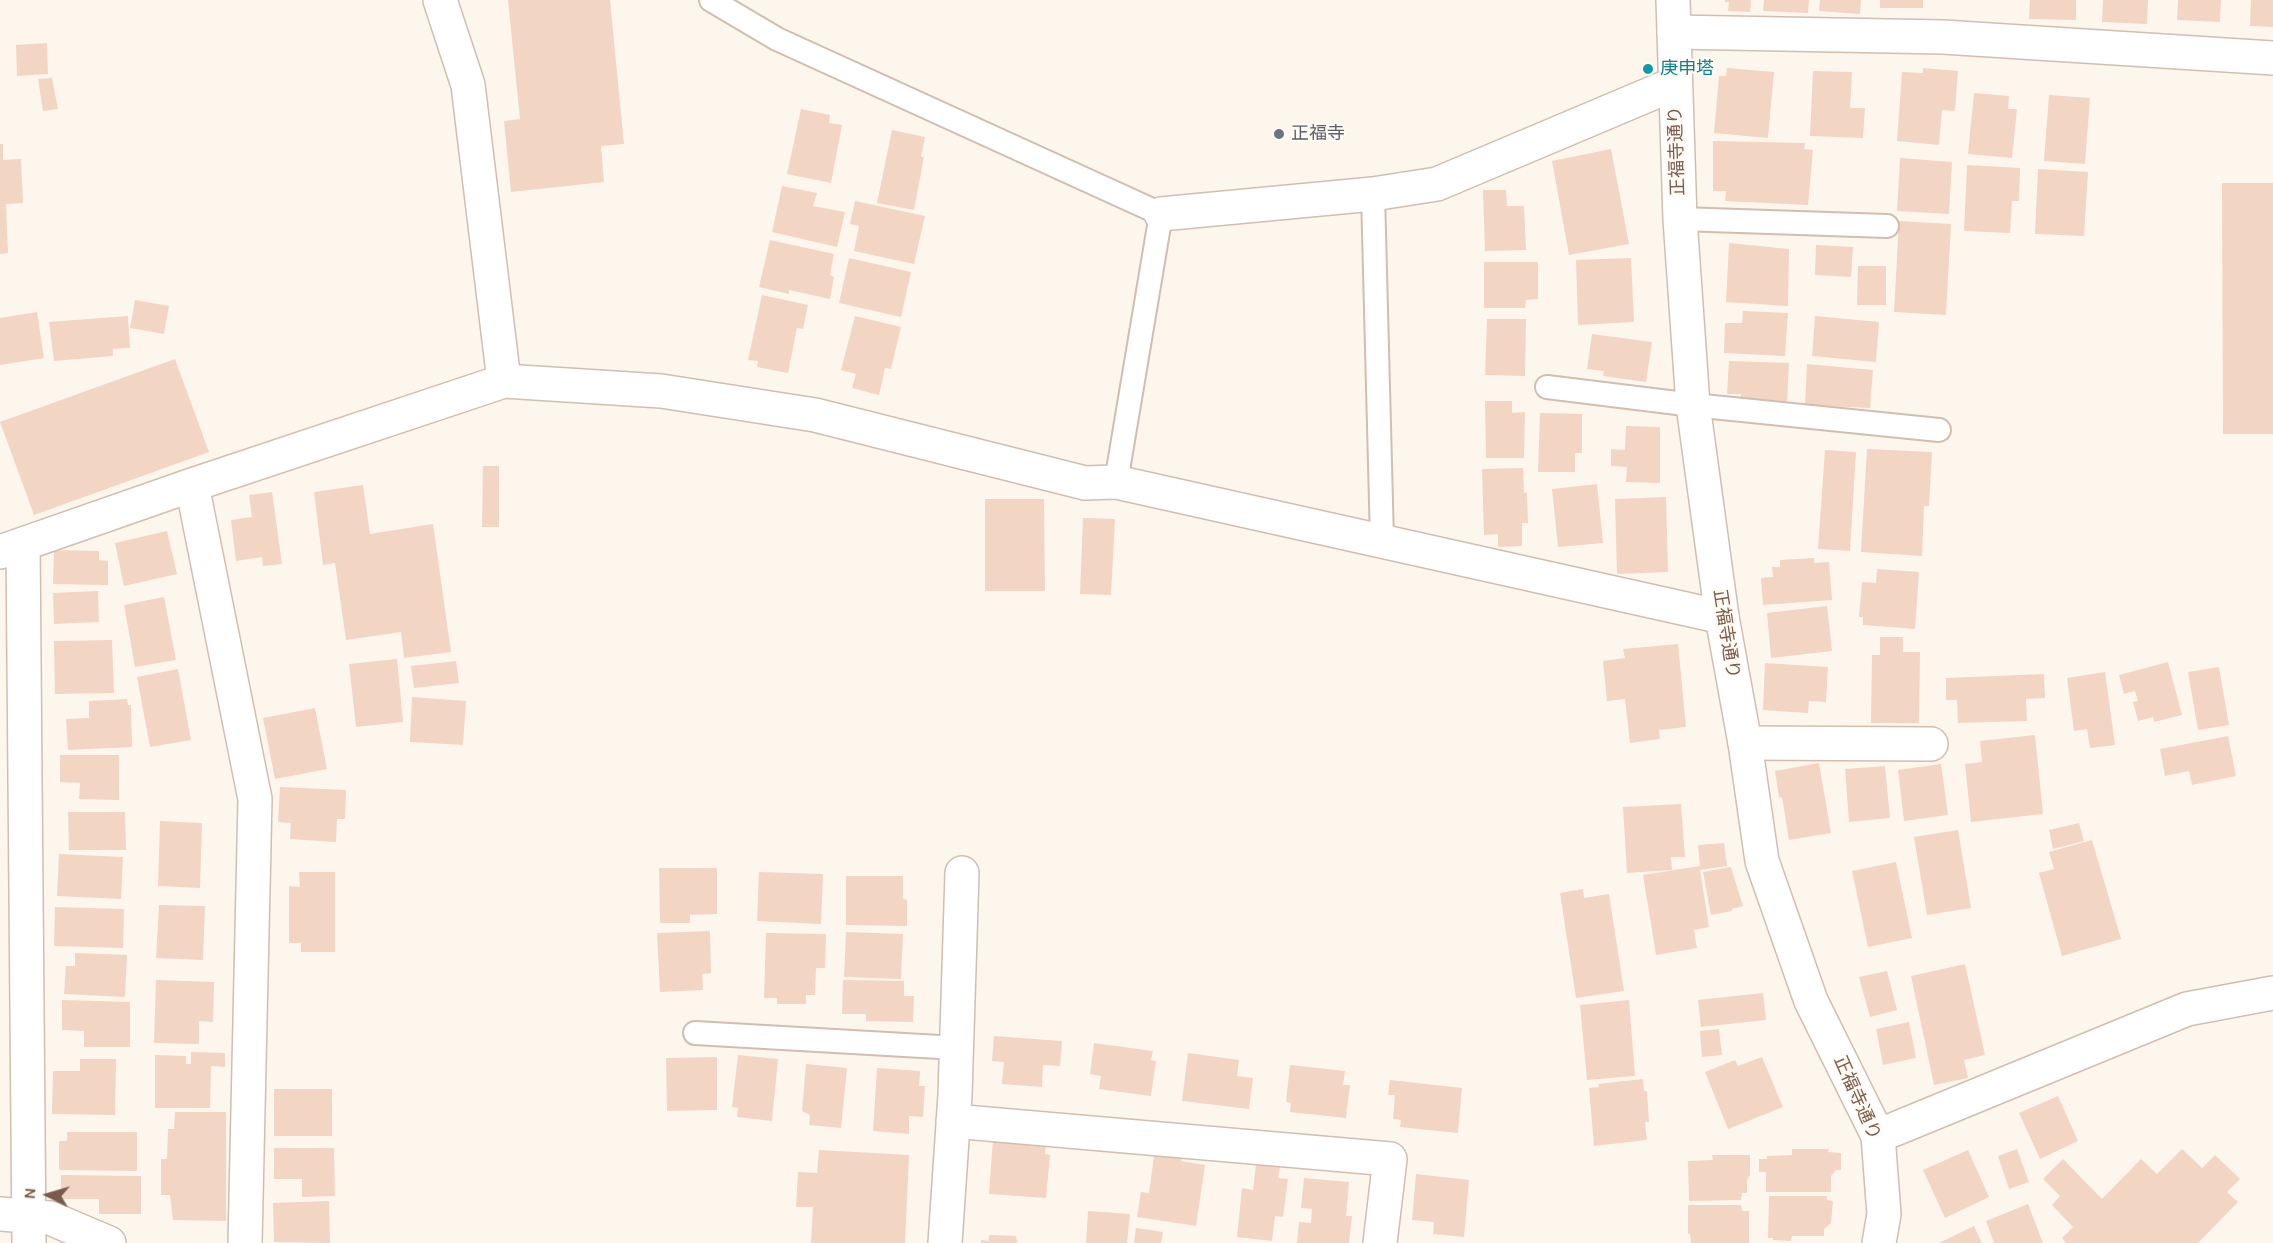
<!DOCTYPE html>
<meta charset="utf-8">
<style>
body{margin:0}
#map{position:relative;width:2273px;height:1243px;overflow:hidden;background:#fdf6ec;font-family:Karla,sans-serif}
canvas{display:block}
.north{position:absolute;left:18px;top:1165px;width:60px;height:60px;-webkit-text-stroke:4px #fffaf3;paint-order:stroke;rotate:275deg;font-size:16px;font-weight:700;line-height:24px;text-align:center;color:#7a5c4d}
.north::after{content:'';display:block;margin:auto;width:21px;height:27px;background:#7a5c4d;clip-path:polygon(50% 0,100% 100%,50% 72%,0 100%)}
</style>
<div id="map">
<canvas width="2273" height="1243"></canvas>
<div class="north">N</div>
</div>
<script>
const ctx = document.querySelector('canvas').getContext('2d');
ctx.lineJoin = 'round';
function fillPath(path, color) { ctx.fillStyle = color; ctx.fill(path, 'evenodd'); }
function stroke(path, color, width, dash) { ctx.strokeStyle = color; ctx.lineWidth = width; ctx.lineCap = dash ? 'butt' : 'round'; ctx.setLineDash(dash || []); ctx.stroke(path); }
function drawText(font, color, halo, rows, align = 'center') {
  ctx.font = font + ' Karla,"Noto Sans JP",sans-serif'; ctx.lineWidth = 4.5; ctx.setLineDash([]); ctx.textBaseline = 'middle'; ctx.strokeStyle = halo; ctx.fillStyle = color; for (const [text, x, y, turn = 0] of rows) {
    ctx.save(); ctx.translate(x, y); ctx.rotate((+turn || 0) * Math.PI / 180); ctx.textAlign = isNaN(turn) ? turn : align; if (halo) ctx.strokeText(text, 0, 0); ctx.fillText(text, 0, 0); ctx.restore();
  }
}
fillPath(new Path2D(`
 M 508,0 L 610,0 L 624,144 L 601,146 L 604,182 L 511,192 L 504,121 L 520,119 Z
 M 1725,0 L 1751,0 L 1750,12 L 1728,11 L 1729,2 L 1725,2 Z
 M 1764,0 L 1809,0 L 1808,13 L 1763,11 Z
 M 1820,0 L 1861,0 L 1860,14 L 1819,11 Z
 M 1880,0 L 1923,0 L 1923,8 L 1880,8 Z
 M 2030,0 L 2076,0 L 2076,20 L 2029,19 Z
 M 2103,0 L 2148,0 L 2147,24 L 2102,22 Z
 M 2178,0 L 2221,0 L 2220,22 L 2177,20 Z
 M 2251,0 L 2273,0 L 2273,27 L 2250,26 Z
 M 47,43 L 48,74 L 17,76 L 16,45 Z
 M 1727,68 L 1774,72 L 1768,138 L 1714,133 L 1719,76 L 1726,76 Z
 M 1923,68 L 1958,71 L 1955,111 L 1942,110 L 1939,145 L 1897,141 L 1902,72 L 1923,73 Z
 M 1813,71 L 1852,72 L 1850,108 L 1865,108 L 1863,138 L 1810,136 Z
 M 52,78 L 58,109 L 43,111 L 38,79 Z
 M 1974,93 L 2009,96 L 2008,109 L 2017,109 L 2012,158 L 1968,154 Z
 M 2049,95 L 2090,98 L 2085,164 L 2044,161 Z
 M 801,109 L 830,115 L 829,123 L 842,125 L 831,183 L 787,174 Z
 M 892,130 L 925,137 L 921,157 L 924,157 L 914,210 L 877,203 Z
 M 1713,141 L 1805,143 L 1804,149 L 1813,150 L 1808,205 L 1725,201 L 1726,191 L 1713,191 Z
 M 0,144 L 3,144 L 3,160 L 21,159 L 23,203 L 6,204 L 8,253 L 0,254 Z
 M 1611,149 L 1629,244 L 1569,255 L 1552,161 Z
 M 1900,158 L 1952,162 L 1949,214 L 1897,211 Z
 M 1967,165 L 2020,168 L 2019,201 L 2012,201 L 2010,233 L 1964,231 Z
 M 2038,169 L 2088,172 L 2084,236 L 2035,234 Z
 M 2222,183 L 2273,183 L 2273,434 L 2223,434 Z
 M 782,186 L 817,193 L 813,206 L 845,212 L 837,247 L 772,232 Z
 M 1483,190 L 1506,190 L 1507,206 L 1524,206 L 1526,250 L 1485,251 Z
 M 855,201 L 925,216 L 914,264 L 854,251 L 859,226 L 850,224 Z
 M 1899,221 L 1951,224 L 1946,315 L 1894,312 Z
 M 770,240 L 834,254 L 830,275 L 834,277 L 830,299 L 789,290 L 789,294 L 759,287 Z
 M 1729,243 L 1789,249 L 1788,306 L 1726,302 Z
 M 1816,245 L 1853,247 L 1851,277 L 1815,275 Z
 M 849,258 L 911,272 L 901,317 L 839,303 Z
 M 1631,258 L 1634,322 L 1578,325 L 1576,260 Z
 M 1484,262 L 1538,262 L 1538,299 L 1526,300 L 1525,308 L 1484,308 Z
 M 1858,266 L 1886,266 L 1886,305 L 1857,305 Z
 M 762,295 L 808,305 L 803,329 L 797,328 L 788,373 L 757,367 L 758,361 L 748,360 Z
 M 135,300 L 169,306 L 164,334 L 130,328 Z
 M 1743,311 L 1788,313 L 1785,356 L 1724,353 L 1725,323 L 1742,323 Z
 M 37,312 L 44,358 L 0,365 L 0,318 Z
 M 128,316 L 130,348 L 113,349 L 113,356 L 54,361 L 49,322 Z
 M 855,316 L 901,327 L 891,369 L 885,368 L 879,395 L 852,388 L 856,374 L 841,370 Z
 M 1815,316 L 1879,322 L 1876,362 L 1812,356 Z
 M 1487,319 L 1526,319 L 1525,376 L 1485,375 Z
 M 1592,334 L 1652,342 L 1646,382 L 1603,376 L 1604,371 L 1587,369 Z
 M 175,359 L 209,452 L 34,515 L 0,422 Z
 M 1729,361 L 1789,363 L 1787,402 L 1741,400 L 1741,394 L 1727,394 Z
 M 1807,364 L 1873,370 L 1870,408 L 1805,405 Z
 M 1485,401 L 1512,401 L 1512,413 L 1525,412 L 1524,458 L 1486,458 Z
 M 1540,413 L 1582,414 L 1582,453 L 1575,453 L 1575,472 L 1538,472 Z
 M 1626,426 L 1660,427 L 1660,483 L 1626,482 L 1627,467 L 1611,466 L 1611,449 L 1625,450 Z
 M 1867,449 L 1932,452 L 1929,506 L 1924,506 L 1922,556 L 1861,552 Z
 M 1825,450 L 1856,452 L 1850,551 L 1818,549 Z
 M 483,466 L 499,466 L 499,527 L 482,527 Z
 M 1523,468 L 1524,493 L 1527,492 L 1528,523 L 1522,523 L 1522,546 L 1498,547 L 1498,534 L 1484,535 L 1482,469 Z
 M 1597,484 L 1603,543 L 1558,547 L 1552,489 Z
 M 363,485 L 370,534 L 433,524 L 451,652 L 404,658 L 401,632 L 346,640 L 335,563 L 323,565 L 314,492 Z
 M 272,492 L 282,564 L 263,566 L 262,557 L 236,561 L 231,520 L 252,517 L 249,495 Z
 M 1666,497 L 1668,572 L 1617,574 L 1615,499 Z
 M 985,499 L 1044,499 L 1045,591 L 985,591 Z
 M 1083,518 L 1115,519 L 1111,595 L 1080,594 Z
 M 167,531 L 177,574 L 124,586 L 115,543 Z
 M 54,550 L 99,551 L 99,560 L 108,561 L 108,585 L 53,584 Z
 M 1814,558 L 1814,563 L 1829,562 L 1832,600 L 1763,605 L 1761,578 L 1773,577 L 1772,567 L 1780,567 L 1780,560 Z
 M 1877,569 L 1919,572 L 1915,629 L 1863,625 L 1863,617 L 1859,617 L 1862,582 L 1876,583 Z
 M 98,591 L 99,622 L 54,624 L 53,593 Z
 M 164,597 L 176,660 L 135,667 L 124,605 Z
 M 1827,606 L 1832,651 L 1771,658 L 1767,613 Z
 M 1880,637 L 1903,637 L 1903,652 L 1920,652 L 1919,723 L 1871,723 L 1872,655 L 1880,655 Z
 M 112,640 L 114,693 L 55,694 L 54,641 Z
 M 1678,644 L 1686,727 L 1659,730 L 1660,739 L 1630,743 L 1625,699 L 1607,701 L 1603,661 L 1625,658 L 1623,649 Z
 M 397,659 L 403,722 L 356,727 L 349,664 Z
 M 456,661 L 459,683 L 414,688 L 411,666 Z
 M 2168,662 L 2182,715 L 2154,722 L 2153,717 L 2138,721 L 2133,702 L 2138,701 L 2135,691 L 2124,694 L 2119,675 Z
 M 1765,663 L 1828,667 L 1826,702 L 1809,701 L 1808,713 L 1763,710 Z
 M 2219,667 L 2229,725 L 2198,730 L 2188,672 Z
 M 178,669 L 191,740 L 150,747 L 137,677 Z
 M 2105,672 L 2115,745 L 2090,748 L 2087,729 L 2074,731 L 2067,678 Z
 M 2044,674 L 2045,698 L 2026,699 L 2027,721 L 1958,723 L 1957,700 L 1946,700 L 1946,678 Z
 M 412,697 L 466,701 L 463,745 L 410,742 Z
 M 127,699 L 128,705 L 131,705 L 132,747 L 68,750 L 66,719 L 89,718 L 89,701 Z
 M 315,708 L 327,769 L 275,779 L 263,718 Z
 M 2035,735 L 2043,814 L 1971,822 L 1965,764 L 1982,762 L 1980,741 Z
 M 2228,736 L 2236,776 L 2192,785 L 2189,771 L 2165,776 L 2160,749 Z
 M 60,755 L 119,755 L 119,800 L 79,799 L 80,783 L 60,782 Z
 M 1819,763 L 1831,833 L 1789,840 L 1782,797 L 1779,798 L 1775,771 Z
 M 1941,764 L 1948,815 L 1904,821 L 1898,770 Z
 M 1885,766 L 1890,818 L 1849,822 L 1845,769 Z
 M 280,787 L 346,790 L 345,819 L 337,819 L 336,842 L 290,839 L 291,823 L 278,822 Z
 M 1681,804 L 1685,857 L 1671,857 L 1672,870 L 1627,873 L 1623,807 Z
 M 68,812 L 125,812 L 126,850 L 69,850 Z
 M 160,821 L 202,823 L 200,888 L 158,886 Z
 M 2079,823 L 2084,841 L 2053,849 L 2049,830 Z
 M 1958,830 L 1971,908 L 1927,915 L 1914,837 Z
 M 2092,840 L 2121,939 L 2062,956 L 2039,873 L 2054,869 L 2049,852 Z
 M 1724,843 L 1727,866 L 1700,870 L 1709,927 L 1694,930 L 1697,948 L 1656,955 L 1643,875 L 1700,866 L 1698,845 Z
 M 59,854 L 123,857 L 121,899 L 57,896 Z
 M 1896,862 L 1912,938 L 1868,947 L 1852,871 Z
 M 1731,867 L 1743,906 L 1732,909 L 1732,911 L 1711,915 L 1703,872 Z
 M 659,868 L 717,868 L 717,914 L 690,915 L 690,923 L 660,923 Z
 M 299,872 L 335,872 L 335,952 L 301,952 L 301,943 L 289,943 L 289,886 L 300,887 Z
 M 759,872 L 823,874 L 821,924 L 757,921 Z
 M 846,876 L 903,876 L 903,899 L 907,900 L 907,926 L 846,925 Z
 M 1583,889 L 1584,898 L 1609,894 L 1624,991 L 1576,998 L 1560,893 Z
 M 159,905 L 205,906 L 203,960 L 156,958 Z
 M 55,907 L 124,909 L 123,948 L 54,946 Z
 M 710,931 L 711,973 L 702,974 L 703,990 L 660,992 L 657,933 Z
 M 846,932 L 903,934 L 901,979 L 844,977 Z
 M 766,933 L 826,934 L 825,968 L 816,968 L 815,995 L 806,995 L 806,1004 L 777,1004 L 777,998 L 764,998 Z
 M 75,953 L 127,955 L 125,997 L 64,994 L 66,966 L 75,966 Z
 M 1965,964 L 1985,1055 L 1964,1060 L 1968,1078 L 1934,1085 L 1911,976 Z
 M 1887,971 L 1897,1010 L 1870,1017 L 1859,977 Z
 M 156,980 L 214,982 L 213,1022 L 199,1021 L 199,1044 L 154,1043 Z
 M 843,980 L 904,981 L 904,996 L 914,996 L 913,1022 L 866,1021 L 866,1014 L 842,1014 Z
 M 1763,993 L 1766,1020 L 1701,1027 L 1698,1000 Z
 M 62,1000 L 130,1002 L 130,1047 L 84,1047 L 84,1031 L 62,1030 Z
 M 1629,1000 L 1635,1076 L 1587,1080 L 1580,1005 Z
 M 1909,1022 L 1916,1058 L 1883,1065 L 1876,1029 Z
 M 1719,1029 L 1722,1055 L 1702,1057 L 1700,1031 Z
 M 994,1036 L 1062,1041 L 1060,1066 L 1043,1065 L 1042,1087 L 1002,1084 L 1004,1062 L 992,1061 Z
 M 1094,1043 L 1153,1051 L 1151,1060 L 1156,1061 L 1151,1096 L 1099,1089 L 1101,1076 L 1090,1074 Z
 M 191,1052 L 225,1053 L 225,1067 L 211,1066 L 210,1108 L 155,1108 L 155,1055 L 186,1056 L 186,1064 L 191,1064 Z
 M 1188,1053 L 1239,1060 L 1237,1076 L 1253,1078 L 1249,1109 L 1182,1101 Z
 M 738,1055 L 778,1059 L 772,1121 L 737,1117 L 738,1108 L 732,1107 Z
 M 717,1057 L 717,1110 L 667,1111 L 666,1058 Z
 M 1762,1057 L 1783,1107 L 1728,1129 L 1705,1072 L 1735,1060 L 1738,1066 Z
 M 80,1059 L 116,1059 L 115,1115 L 52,1114 L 53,1071 L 80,1071 Z
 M 806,1064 L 847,1068 L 841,1128 L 809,1125 L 810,1115 L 802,1111 Z
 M 1290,1065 L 1345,1071 L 1343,1085 L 1350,1085 L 1346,1118 L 1290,1112 L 1291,1103 L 1286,1102 Z
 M 877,1068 L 920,1071 L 919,1086 L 925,1086 L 923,1117 L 909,1116 L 909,1134 L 873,1131 Z
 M 1643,1079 L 1644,1091 L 1647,1091 L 1649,1122 L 1645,1122 L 1647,1140 L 1594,1146 L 1589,1088 L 1599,1087 L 1598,1084 Z
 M 1390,1080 L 1462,1088 L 1458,1133 L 1400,1127 L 1401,1120 L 1393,1119 L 1395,1095 L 1388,1095 Z
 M 274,1089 L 332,1089 L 332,1136 L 274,1136 Z
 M 2058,1096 L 2078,1141 L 2040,1159 L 2019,1113 Z
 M 175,1112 L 226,1112 L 226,1221 L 173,1220 L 170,1195 L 161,1195 L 161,1159 L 167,1159 L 168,1129 L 174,1129 Z
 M 67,1132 L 137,1132 L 137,1171 L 59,1170 L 59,1141 L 67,1141 Z
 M 993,1139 L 1046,1143 L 1045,1154 L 1050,1155 L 1046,1198 L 989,1194 Z
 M 274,1148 L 334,1148 L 335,1196 L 302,1197 L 302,1179 L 274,1179 Z
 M 1155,1149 L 1183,1153 L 1181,1161 L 1205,1165 L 1196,1226 L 1137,1217 L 1141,1192 L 1149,1193 Z
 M 1792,1149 L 1829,1149 L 1828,1152 L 1841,1153 L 1841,1170 L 1836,1170 L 1831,1176 L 1831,1192 L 1766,1192 L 1766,1172 L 1759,1172 L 1759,1159 L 1767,1159 L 1767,1156 L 1792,1155 Z
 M 2017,1149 L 2029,1182 L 2009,1189 L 1998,1156 Z
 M 2182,1149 L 2202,1168 L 2215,1155 L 2240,1179 L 2227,1192 L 2238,1202 L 2198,1243 L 2066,1243 L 2062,1238 L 2073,1227 L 2052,1205 L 2060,1196 L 2043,1179 L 2063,1159 L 2102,1199 L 2141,1159 L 2157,1174 Z
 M 819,1150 L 909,1155 L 905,1243 L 811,1243 L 813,1207 L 796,1207 L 798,1172 L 817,1173 Z
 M 1968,1150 L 1989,1197 L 1945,1218 L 1923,1170 Z
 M 1712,1155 L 1750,1155 L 1750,1175 L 1747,1180 L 1747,1193 L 1742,1193 L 1741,1200 L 1689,1201 L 1688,1161 L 1713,1160 Z
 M 1256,1165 L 1280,1167 L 1278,1178 L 1288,1179 L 1283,1217 L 1275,1216 L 1272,1241 L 1237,1237 L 1242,1188 L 1253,1190 Z
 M 1416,1174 L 1469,1180 L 1464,1237 L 1433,1234 L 1434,1222 L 1412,1220 Z
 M 61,1175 L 141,1176 L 141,1214 L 99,1214 L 99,1199 L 61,1199 Z
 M 1304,1178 L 1349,1182 L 1346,1216 L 1352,1216 L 1349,1243 L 1297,1243 L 1299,1222 L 1311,1223 L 1312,1209 L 1301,1208 Z
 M 1769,1196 L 1827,1196 L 1827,1200 L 1833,1201 L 1831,1223 L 1824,1229 L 1824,1236 L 1792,1236 L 1791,1241 L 1773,1240 L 1773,1238 L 1768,1238 Z
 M 329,1201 L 330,1243 L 274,1242 L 273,1203 Z
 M 2028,1204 L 2043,1243 L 1994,1243 L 1986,1221 Z
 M 1688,1205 L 1741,1205 L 1742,1211 L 1749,1211 L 1749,1243 L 1691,1243 L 1690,1234 L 1688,1234 Z
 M 1088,1211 L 1130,1214 L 1127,1243 L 1086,1243 Z
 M 1974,1226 L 1982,1243 L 1939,1243 Z
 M 1136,1228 L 1163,1232 L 1161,1243 L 1134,1243 Z
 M 989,1235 L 1016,1236 L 1017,1243 L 981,1243 L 981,1240 L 989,1241 Z`), '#f3d5c3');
const service = new Path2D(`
 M 711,0 L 777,39 L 1161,214 L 1116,482
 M 1373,194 L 1382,541
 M 1680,219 L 1887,226
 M 1547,387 L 1693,405 L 1939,430
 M 695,1033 L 957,1048`);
const minor = new Path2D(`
 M 440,0 L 468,85 L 504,381
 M 1674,32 L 1943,37 L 2273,58
 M 1161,214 L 1373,194 L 1437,184 L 1674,84
 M 192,485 L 255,799 L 245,1243
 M 23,544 L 29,1243
 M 0,552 L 192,485 L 504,381 L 661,391 L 815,415 L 1085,483 L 1116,482 L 1722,617
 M 1745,743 L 1931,744
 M 953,1121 L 1390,1159 L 1380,1243
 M 1878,1136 L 2187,1009 L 2273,993
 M 0,1214 L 50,1218 L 109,1243
 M 945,1243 L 955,1095 L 962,873`);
const tertiary = new Path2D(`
 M 1673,0 L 1680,219 L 1693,405 L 1722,617 L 1745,743 L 1762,861 L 1811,1001 L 1878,1136 L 1884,1214 L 1879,1243`);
stroke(service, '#d1beb0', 26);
stroke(minor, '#d1beb0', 36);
stroke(tertiary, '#d1beb0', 36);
stroke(service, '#fff', 22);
stroke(minor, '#fff', 33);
stroke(tertiary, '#fff', 33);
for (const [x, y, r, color] of [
 [1648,69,6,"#0f9aa8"],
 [1279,134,6,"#6b7280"]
]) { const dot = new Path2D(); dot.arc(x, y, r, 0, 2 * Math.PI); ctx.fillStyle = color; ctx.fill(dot); stroke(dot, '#fffaf3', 2); }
drawText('18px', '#0d838f', '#fffaf3', [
 ["庚申塔",1660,69]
], 'left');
drawText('18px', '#5b616d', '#fffaf3', [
 ["正福寺",1291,134]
], 'left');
drawText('18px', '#7a5c4d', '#fffaf3', [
 ["正福寺通り",1677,151,-92],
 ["正福寺通り",1726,634,81],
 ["正福寺通り",1857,1098,66]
]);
</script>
